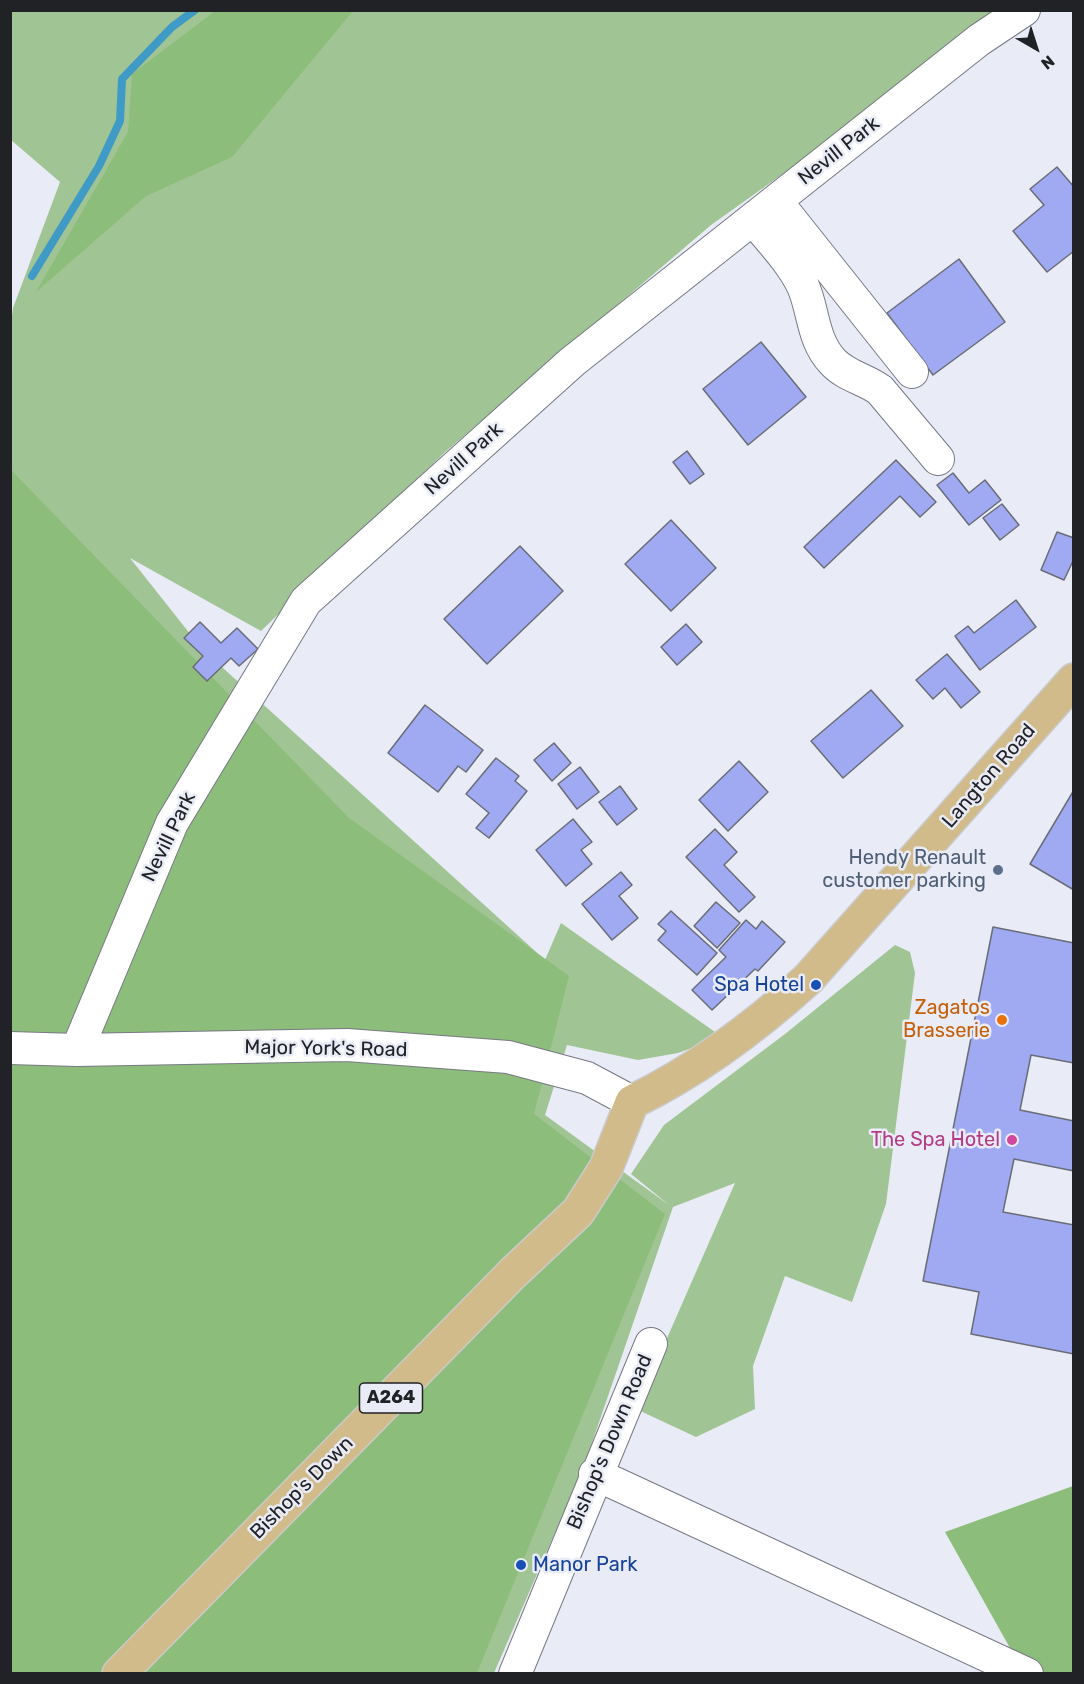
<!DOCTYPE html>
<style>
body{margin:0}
#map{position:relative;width:1084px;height:1684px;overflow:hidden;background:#e9ebf6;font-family:Rubik,sans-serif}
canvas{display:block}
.frame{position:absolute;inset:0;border:12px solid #212226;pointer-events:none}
.north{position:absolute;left:1006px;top:18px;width:60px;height:60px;-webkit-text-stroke:4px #e9ebf6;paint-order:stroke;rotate:141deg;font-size:16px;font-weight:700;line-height:24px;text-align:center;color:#212226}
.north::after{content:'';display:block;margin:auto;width:21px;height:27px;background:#212226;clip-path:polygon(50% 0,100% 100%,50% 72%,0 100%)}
</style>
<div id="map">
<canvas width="1084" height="1684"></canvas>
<div class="frame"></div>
<div class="north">N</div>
</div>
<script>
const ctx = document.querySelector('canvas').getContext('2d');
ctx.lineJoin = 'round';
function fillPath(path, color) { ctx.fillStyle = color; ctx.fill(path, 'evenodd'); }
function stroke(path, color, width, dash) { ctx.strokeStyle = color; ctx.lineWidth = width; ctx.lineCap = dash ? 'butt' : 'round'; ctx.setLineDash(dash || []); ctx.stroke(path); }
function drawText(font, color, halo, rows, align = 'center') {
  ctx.font = font + ' Rubik,sans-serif'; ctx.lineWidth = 5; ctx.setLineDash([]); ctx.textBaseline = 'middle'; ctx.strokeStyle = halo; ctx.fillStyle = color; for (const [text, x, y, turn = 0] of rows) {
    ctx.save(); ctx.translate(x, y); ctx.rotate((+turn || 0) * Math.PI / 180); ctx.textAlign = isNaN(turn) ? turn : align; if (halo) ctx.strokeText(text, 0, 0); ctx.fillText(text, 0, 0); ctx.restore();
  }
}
fillPath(new Path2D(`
 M 11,11 L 1012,11 L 711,225 L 444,453 L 261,631 L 130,558 L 202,649 L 545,960 L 561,923 L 722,1037 L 678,1053 L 638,1060 L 567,1045 L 545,1115 L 669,1205 L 631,1174 L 664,1125 L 785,1034 L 895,945 L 910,952 L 915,973 L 886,1204 L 852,1302 L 785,1276 L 753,1366 L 755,1409 L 696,1437 L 636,1409 L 735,1183 L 673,1207 L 584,1466 L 494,1673 L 11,1674 L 10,332 L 13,308 L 60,182 L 11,140 Z`), '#a1c494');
fillPath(new Path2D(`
 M 215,11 L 353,11 L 232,157 L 146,196 L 36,292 L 128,132 L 132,74 Z
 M 10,469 L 349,818 L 569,976 L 534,1114 L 665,1214 L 477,1673 L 11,1673 Z
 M 1073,1486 L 1073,1673 L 1024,1673 L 945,1532 Z`), '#8cbd7a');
stroke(new Path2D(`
 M 32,276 L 99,166 L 120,121 L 122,79 L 172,27 L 195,10`), '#3f9bc5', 8);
const building = new Path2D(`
 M 1057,167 L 1074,187 L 1074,251 L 1047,272 L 1013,231 L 1044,205 L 1030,189 Z
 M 959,259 L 1005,322 L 933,375 L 887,313 Z
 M 761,342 L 806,397 L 748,445 L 703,389 Z
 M 687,451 L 704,474 L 690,484 L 673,462 Z
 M 896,460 L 936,502 L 920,517 L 900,496 L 824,568 L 804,547 Z
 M 953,473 L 969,493 L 985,480 L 1001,500 L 969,525 L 937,485 Z
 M 1002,504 L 1019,525 L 1000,540 L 983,518 Z
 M 671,520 L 716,568 L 671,611 L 625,564 Z
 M 1057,532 L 1074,538 L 1074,559 L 1064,580 L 1041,570 Z
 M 520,546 L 563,591 L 487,664 L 444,619 Z
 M 1016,600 L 1036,627 L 980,670 L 955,636 L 968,626 L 974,633 Z
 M 200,622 L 221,643 L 237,628 L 258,649 L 239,666 L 231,658 L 207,681 L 193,667 L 203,656 L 184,638 Z
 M 686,624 L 702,642 L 677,665 L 661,647 Z
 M 947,654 L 980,692 L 961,708 L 945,688 L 933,699 L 916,680 Z
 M 871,690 L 903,726 L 843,778 L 811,741 Z
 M 425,705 L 483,750 L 466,772 L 458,766 L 438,792 L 388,753 Z
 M 554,743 L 571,763 L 552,781 L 534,760 Z
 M 496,758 L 519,776 L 515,781 L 527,791 L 489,838 L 476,828 L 489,813 L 466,794 Z
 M 739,761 L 768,792 L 728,831 L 699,800 Z
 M 580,767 L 599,792 L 577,809 L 558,784 Z
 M 620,786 L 637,809 L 617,825 L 599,802 Z
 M 1074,790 L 1074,890 L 1030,864 Z
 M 573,819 L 592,842 L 581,850 L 592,864 L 566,886 L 536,850 Z
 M 715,829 L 737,852 L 724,865 L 755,897 L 739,912 L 686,857 Z
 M 621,872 L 632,885 L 619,896 L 638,918 L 612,940 L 582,904 Z
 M 716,902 L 740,923 L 717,948 L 694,926 Z
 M 671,911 L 717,953 L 697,975 L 658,940 L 666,931 L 658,924 Z
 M 746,920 L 756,929 L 762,921 L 785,942 L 758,971 L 755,969 L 712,1010 L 692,990 L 726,957 L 719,950 Z
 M 993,927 L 1074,943 L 1074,1063 L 1031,1055 L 1020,1110 L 1074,1121 L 1074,1171 L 1014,1159 L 1003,1212 L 1074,1225 L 1074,1354 L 971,1334 L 979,1292 L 923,1281 Z`);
fillPath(building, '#a0aaf3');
stroke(building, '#6a6c76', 1.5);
const minor = new Path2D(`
 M 776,201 L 912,372
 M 753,219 C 770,240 791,261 803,286 C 814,311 812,340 833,362 C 846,376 865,379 880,390 L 938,459
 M 10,1048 L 77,1050 L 347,1045 L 508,1057 L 587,1078 L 632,1102
 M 77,1050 L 172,823 L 306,601 L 572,362 L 979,40 L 1024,10
 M 595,1474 L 1027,1674
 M 515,1674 L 651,1344`);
const major = new Path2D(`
 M 119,1674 L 513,1273 L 578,1212 L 606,1168 L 632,1102 C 698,1070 754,1028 808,979 L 1074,680`);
stroke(minor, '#777984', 34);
stroke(major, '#cacacb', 36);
stroke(minor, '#fff', 32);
stroke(major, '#d1bb8a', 33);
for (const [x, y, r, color] of [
 [998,870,6,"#5c6f8a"],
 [816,985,6,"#1a4fb4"],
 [1002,1020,6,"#e8710a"],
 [1012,1140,6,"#d1479c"],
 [521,1565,6,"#1a4fb4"]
]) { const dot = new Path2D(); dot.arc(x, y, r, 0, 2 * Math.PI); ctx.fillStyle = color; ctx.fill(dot); stroke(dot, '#e9ebf6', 2); }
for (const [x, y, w] of [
 [391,1398,63]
]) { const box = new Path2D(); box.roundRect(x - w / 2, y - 15, w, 30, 4.5); ctx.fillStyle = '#e9ebf6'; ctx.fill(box); stroke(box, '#212226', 1.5); }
drawText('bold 18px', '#212226', null, [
 ["A264",391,1398]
]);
drawText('20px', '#212226', '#e9ebf6', [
 ["Nevill Park",839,151,-38],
 ["Nevill Park",464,459,-42],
 ["Langton Road",989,776,-49],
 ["Nevill Park",169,837,-64],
 ["Major York's Road",326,1049,1],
 ["Bishop's Down Road",610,1442,-67],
 ["Bishop's Down",302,1488,-45]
]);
drawText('20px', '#4e5e75', '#e9ebf6', [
 ["Hendy Renault",986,858],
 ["customer parking",986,881]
], 'right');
drawText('20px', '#164399', '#e9ebf6', [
 ["Spa Hotel",804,985],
 ["Manor Park",533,1565,"left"]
], 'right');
drawText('20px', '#c56008', '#e9ebf6', [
 ["Zagatos",990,1008],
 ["Brasserie",990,1031]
], 'right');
drawText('20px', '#b23c85', '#e9ebf6', [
 ["The Spa Hotel",1000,1140]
], 'right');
</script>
